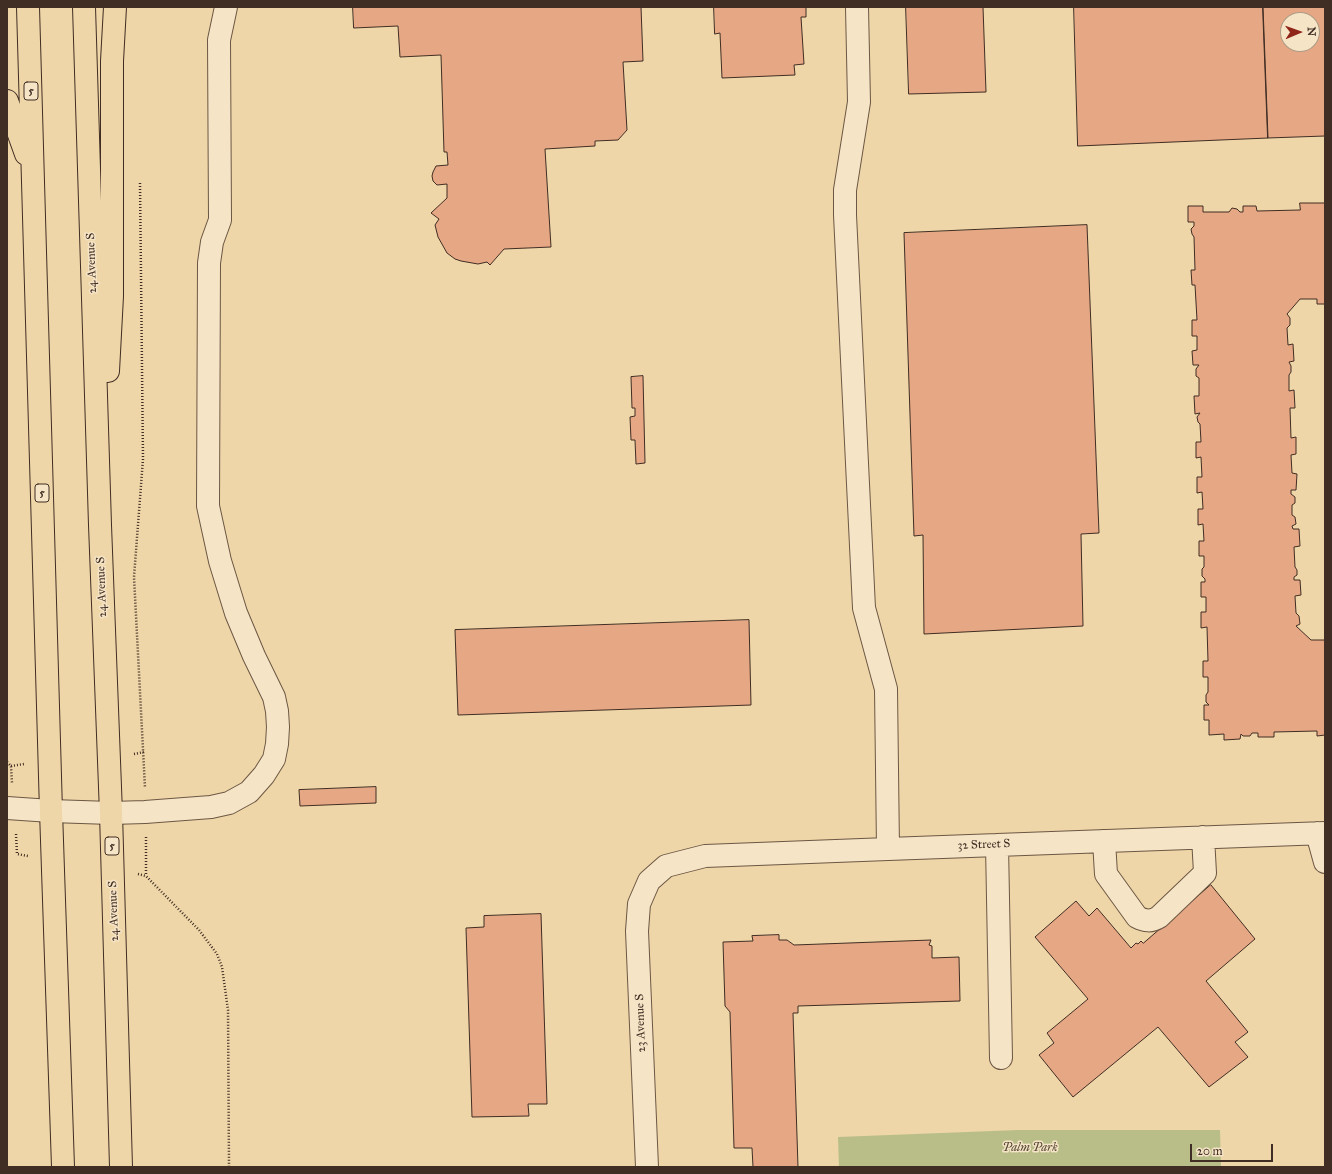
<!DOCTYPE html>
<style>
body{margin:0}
#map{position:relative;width:1332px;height:1174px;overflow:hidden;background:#efd6a8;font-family:"IM FELL Great Primer",serif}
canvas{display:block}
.frame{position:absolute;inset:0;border:8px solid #402d23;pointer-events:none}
.north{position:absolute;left:1280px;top:12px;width:40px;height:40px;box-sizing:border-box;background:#f5e4c6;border:1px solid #ad9b85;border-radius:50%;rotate:88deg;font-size:11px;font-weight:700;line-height:16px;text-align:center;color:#402d23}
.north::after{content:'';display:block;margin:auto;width:14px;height:18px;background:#8f2418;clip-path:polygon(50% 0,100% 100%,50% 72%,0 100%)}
.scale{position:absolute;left:1190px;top:1144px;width:83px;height:18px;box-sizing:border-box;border:2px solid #402d23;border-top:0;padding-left:5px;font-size:12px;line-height:14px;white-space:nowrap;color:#402d23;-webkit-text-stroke:3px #f5e4c6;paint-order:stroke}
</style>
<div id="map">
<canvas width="1332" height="1174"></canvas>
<div class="frame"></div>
<div class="north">N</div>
<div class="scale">20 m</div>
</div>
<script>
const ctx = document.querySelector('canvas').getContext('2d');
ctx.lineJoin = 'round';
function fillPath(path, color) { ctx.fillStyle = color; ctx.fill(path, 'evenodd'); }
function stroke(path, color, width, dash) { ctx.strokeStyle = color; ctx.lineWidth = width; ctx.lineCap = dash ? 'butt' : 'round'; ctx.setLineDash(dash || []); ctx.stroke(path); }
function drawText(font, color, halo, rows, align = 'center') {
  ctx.font = font + ' "IM FELL Great Primer",serif'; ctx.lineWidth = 3; ctx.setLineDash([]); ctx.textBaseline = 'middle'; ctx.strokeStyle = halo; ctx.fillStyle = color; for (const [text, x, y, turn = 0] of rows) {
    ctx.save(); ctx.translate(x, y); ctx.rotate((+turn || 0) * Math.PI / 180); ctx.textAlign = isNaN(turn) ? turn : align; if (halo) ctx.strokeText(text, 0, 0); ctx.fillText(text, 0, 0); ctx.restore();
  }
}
fillPath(new Path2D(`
 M 1018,1130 L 1220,1130 L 1221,1167 L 839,1167 L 838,1137 Z`), '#b9be88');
const building = new Path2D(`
 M 353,7 L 641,7 L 643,61 L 623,62 L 627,130 L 618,140 L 595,141 L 595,146 L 545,149 L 551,247 L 504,249 L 490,265 L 487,262 L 478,264 L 461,261 L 455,259 L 447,253 L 438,237 L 435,225 L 439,219 L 431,213 L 447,198 L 447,184 L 437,185 L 433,181 L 432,176 L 433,172 L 436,166 L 448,165 L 447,152 L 444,152 L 441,55 L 400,57 L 398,26 L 354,28 Z
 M 714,7 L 806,7 L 806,17 L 801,17 L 804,64 L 794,65 L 795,75 L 722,78 L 720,33 L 715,34 Z
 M 906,7 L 983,7 L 986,92 L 909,94 Z
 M 1074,7 L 1263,7 L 1268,138 L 1078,146 Z
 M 1263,7 L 1325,7 L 1325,136 L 1268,138 ZM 1288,20 L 1312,20 L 1312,44 L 1288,44 Z
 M 1300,203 L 1325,203 L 1325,304 L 1317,304 L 1317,299 L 1300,299 L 1287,314 L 1290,318 L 1290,325 L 1287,328 L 1288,345 L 1293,344 L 1294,361 L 1289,362 L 1291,366 L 1291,372 L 1289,375 L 1289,391 L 1294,390 L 1295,408 L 1290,408 L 1291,438 L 1296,437 L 1296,454 L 1291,455 L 1292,473 L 1297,474 L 1296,490 L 1291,490 L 1291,494 L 1295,497 L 1295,503 L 1292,505 L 1292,515 L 1295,517 L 1296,524 L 1292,526 L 1293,529 L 1299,529 L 1300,546 L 1294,547 L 1295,567 L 1297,570 L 1297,575 L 1294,577 L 1294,580 L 1300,580 L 1301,595 L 1295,596 L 1296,613 L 1299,616 L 1300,624 L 1296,626 L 1311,640 L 1325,640 L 1325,735 L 1317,736 L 1317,731 L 1274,732 L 1274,737 L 1258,737 L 1258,733 L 1252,733 L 1250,736 L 1243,736 L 1241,734 L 1240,739 L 1224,740 L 1224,734 L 1209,735 L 1209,720 L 1204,720 L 1204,705 L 1209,705 L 1206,702 L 1206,695 L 1208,692 L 1208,677 L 1203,677 L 1203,661 L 1208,661 L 1207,627 L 1201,628 L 1201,612 L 1206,612 L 1206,597 L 1201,597 L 1201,582 L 1205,582 L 1205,579 L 1202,576 L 1202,569 L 1204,567 L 1204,556 L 1199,556 L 1199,541 L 1204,541 L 1203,524 L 1198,525 L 1198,509 L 1203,509 L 1202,492 L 1197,493 L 1197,477 L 1202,477 L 1201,457 L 1196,458 L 1196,442 L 1201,442 L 1200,424 L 1198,422 L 1197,417 L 1200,413 L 1195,414 L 1194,396 L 1199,396 L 1199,378 L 1196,376 L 1196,369 L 1199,365 L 1193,365 L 1192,351 L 1197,350 L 1197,336 L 1192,336 L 1192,320 L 1197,320 L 1195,285 L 1192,285 L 1191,270 L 1195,270 L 1194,237 L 1192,234 L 1191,229 L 1194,226 L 1194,222 L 1188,222 L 1188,206 L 1203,206 L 1203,212 L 1229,212 L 1232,208 L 1237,209 L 1240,212 L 1243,212 L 1243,206 L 1256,206 L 1257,211 L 1300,210 Z
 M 1087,225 L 1099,533 L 1081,534 L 1083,626 L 924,634 L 923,535 L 914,536 L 904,233 Z
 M 643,376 L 645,463 L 636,464 L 635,440 L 631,440 L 630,417 L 635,416 L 635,408 L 632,408 L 631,377 Z
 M 749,620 L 751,705 L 458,715 L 455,630 Z
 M 376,787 L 376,803 L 300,806 L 299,790 Z
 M 1211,885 L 1255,939 L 1206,981 L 1248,1032 L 1235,1042 L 1248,1057 L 1209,1087 L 1158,1027 L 1073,1097 L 1039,1055 L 1054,1043 L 1047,1033 L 1088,999 L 1035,937 L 1076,901 L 1089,916 L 1097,908 L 1131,948 L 1136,943 L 1138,944 L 1141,941 L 1143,943 Z
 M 541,914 L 547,1104 L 528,1104 L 529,1116 L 472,1117 L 466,928 L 484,927 L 484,916 Z
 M 779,935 L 779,940 L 787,940 L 794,945 L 931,940 L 929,945 L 932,946 L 932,958 L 959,957 L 960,1001 L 798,1006 L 798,1013 L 793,1013 L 798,1167 L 753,1167 L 752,1148 L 734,1148 L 730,1012 L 725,1006 L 723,942 L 753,941 L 752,936 Z`);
fillPath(building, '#e5a784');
stroke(building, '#402d23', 1);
const minor = new Path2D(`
 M 857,7 L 859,102 L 845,190 L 845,215 L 864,608 L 886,689 L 888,849
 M 7,808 L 51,811 L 111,813 L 145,812 L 211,807 L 229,803 L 249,792 L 264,775 L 274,759 L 277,744 L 278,727 L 277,711 L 274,697 L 254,656 L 236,613 L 220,561 L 208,506 L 209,263 L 212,242 L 220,220 L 219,40 L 226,7
 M 1317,833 L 1325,862
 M 1104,841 L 1106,874 L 1137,917 C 1145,921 1151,922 1159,917 L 1205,873 L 1203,837
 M 997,845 L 1001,1058
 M 647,1167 L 637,931 L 639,904 L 649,881 L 666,866 L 705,856 L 888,849 L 1325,833`);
const major = new Path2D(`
 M 28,7 L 51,811 L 63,1167
 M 84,7 L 100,525 L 111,813 L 121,1167
 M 7,101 L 26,154
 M 108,371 L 112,296 L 112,61 L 115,7`);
stroke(minor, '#6c5744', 24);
stroke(major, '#402d23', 24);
stroke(new Path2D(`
 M 140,183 L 143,459 L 134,577 L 145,788
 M 134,754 L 144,752
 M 7,762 L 11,766 L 12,783
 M 11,766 L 24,764
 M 16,834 L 17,854 L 28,856
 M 146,837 L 146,876
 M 138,874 L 146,876 L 199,930 L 217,954 L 222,967 L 228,1010 L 229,1167`), '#402d23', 2.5, [1, 2]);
stroke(minor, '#f5e4c6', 22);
stroke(major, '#efd6a8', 22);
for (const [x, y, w] of [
 [31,91,14],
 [42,493,14],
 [112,846,14]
]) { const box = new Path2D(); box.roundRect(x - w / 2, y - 9, w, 18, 3); ctx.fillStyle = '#f5e4c6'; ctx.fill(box); stroke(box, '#402d23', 1); }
drawText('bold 11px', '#402d23', null, [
 ["5",31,91],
 ["5",42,493],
 ["5",112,846]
]);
drawText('12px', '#402d23', '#f5e4c6', [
 ["24 Avenue S",92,263,-92],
 ["24 Avenue S",102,587,-92],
 ["32 Street S",984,845,-2],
 ["24 Avenue S",114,911,-92],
 ["23 Avenue S",641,1023,-92]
]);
drawText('italic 12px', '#584a37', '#f5e4c6', [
 ["Palm Park",1030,1148]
]);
</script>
